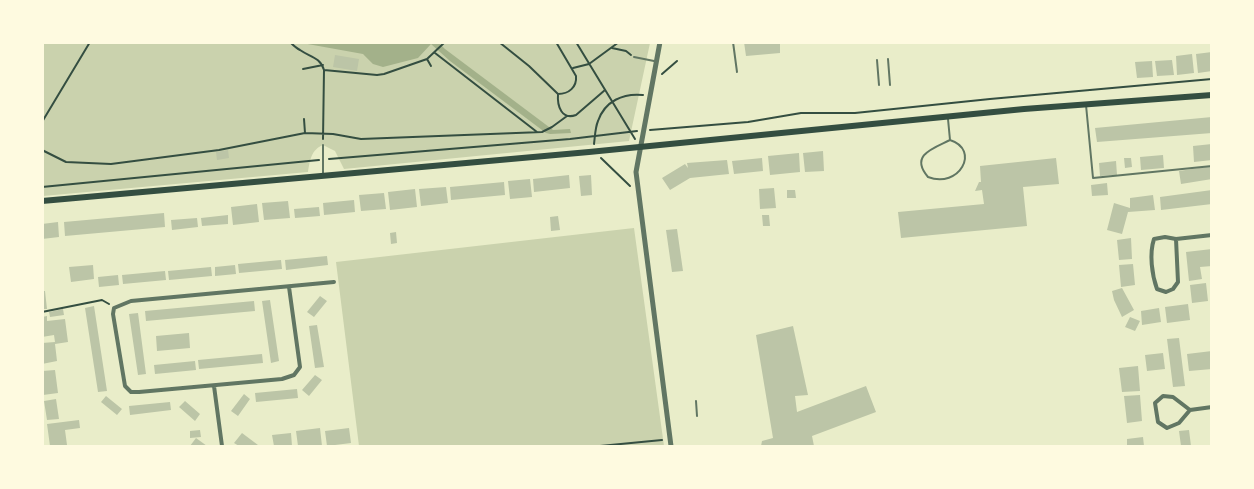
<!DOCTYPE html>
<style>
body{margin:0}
#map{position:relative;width:1254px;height:489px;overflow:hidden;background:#e9edc9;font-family:Roboto,sans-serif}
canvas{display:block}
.frame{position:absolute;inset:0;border:44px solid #fefae0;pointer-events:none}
</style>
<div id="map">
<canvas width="1254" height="489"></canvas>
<div class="frame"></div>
</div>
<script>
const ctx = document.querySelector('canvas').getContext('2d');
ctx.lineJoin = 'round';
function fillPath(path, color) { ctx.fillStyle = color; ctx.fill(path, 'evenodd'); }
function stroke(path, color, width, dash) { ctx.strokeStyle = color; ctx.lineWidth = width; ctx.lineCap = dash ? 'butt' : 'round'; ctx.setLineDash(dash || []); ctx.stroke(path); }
fillPath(new Path2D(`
 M 43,43 L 650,43 L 629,141 L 344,169 L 335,151 L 323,145 C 311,150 310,160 308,172 L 43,196 Z
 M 634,228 L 664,446 L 359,446 L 336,262 Z`), '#cad2ad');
fillPath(new Path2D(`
 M 302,43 L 439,43 L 445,49 L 553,130 L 570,129 L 571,133 L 550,134 L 546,133 L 450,61 L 431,44 L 418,58 L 383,67 L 373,64 L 363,54 Z`), '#a3b18a');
fillPath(new Path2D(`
 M 744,42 L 780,42 L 780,53 L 746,56 Z
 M 1212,52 L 1212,71 L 1198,73 L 1196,54 Z
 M 1192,54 L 1194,73 L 1177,75 L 1176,56 Z
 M 335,55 L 359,59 L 357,71 L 333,67 Z
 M 1172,60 L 1174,75 L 1157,76 L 1155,61 Z
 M 1152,61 L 1153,77 L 1137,78 L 1135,62 Z
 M 1212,117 L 1212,133 L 1097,142 L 1095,128 Z
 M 1212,144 L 1212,160 L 1194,162 L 1193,146 Z
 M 228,150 L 229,158 L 217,160 L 216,152 Z
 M 823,151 L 824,171 L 805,172 L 803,153 Z
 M 799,153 L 800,172 L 770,175 L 768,156 Z
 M 1163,155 L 1164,168 L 1141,170 L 1140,157 Z
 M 762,158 L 763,171 L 734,174 L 732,161 Z
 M 1056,158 L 1059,184 L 1023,187 L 1027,226 L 901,238 L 898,212 L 984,204 L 982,190 L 975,191 L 979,182 L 981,182 L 980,166 Z
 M 1124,158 L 1131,158 L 1132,167 L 1125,168 Z
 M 727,160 L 729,174 L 690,178 L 670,190 L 662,178 L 685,164 L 688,168 L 687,163 Z
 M 1116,161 L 1117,175 L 1100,176 L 1099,163 Z
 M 1212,166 L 1212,179 L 1181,184 L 1179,171 Z
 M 569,175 L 570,188 L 534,192 L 533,179 Z
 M 591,175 L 592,195 L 581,196 L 579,176 Z
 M 530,179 L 532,197 L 510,199 L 508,181 Z
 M 504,182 L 505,195 L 451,200 L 450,187 Z
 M 1107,183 L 1108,195 L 1092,196 L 1091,185 Z
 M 446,187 L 448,203 L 421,206 L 419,189 Z
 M 774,188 L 776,208 L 760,209 L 759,189 Z
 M 415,189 L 417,207 L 390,210 L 388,192 Z
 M 787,190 L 795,190 L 796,198 L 787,198 Z
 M 1212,190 L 1212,204 L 1161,210 L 1160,197 Z
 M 384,193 L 386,209 L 361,211 L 359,195 Z
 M 1153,195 L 1155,210 L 1128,212 L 1122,234 L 1107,230 L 1114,203 L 1130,208 L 1130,198 Z
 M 354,200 L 355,212 L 324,215 L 323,203 Z
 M 288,201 L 290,218 L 264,220 L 262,203 Z
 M 257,204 L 259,222 L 233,225 L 231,207 Z
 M 319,207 L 320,216 L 295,218 L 294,209 Z
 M 164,213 L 165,227 L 65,236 L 64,222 Z
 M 228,215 L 228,224 L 202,226 L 201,218 Z
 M 762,215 L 769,215 L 770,226 L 763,226 Z
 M 558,216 L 560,230 L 551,231 L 550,217 Z
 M 197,218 L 198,227 L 172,230 L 171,220 Z
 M 58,222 L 59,237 L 42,239 L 42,224 Z
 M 677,229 L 683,271 L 672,272 L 666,230 Z
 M 396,232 L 397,243 L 391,244 L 390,233 Z
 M 1131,238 L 1132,259 L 1119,260 L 1117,240 Z
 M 1212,249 L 1212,266 L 1200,267 L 1202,279 L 1189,281 L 1186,252 Z
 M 327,256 L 328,265 L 286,270 L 285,260 Z
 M 281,260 L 282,269 L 239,273 L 238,264 Z
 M 1133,264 L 1135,285 L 1121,287 L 1119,265 Z
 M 93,265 L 94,279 L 71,282 L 69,267 Z
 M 235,265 L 236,274 L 215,276 L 215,267 Z
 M 211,267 L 212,276 L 169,280 L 168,271 Z
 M 165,271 L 166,280 L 123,284 L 122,275 Z
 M 118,275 L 119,285 L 99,287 L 98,277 Z
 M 1206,283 L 1208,301 L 1192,303 L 1190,285 Z
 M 1122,288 L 1134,310 L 1122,317 L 1114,300 L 1112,291 Z
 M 42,291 L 45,291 L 47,309 L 42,309 Z
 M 320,296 L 327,301 L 314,317 L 307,312 Z
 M 270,300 L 279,361 L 271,363 L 262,301 Z
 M 254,301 L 255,311 L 146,321 L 145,311 Z
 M 1188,304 L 1190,320 L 1167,323 L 1165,307 Z
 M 94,306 L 107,391 L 98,392 L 85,308 Z
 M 1159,308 L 1161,322 L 1142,325 L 1141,311 Z
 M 63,309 L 64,315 L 50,317 L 49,312 Z
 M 138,313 L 146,374 L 138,375 L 129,314 Z
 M 47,316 L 47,321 L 65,319 L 68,342 L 55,344 L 57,361 L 42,364 L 42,343 L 55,342 L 54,335 L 42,337 L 42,317 Z
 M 1130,317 L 1140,321 L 1135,331 L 1125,327 Z
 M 317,325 L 324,367 L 315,368 L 309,326 Z
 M 793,326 L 808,395 L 795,396 L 797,412 L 866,386 L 876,412 L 812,436 L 814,446 L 761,446 L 762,441 L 773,438 L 756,335 Z
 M 189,333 L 190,348 L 157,351 L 156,336 Z
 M 1179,338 L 1185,386 L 1173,387 L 1167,339 Z
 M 1212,351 L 1212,369 L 1189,371 L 1187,354 Z
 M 1163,353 L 1165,369 L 1147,371 L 1145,355 Z
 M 262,354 L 263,363 L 199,369 L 198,360 Z
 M 195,361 L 196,370 L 155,374 L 154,365 Z
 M 1138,366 L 1140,391 L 1122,392 L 1119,368 Z
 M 55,370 L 58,393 L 43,395 L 42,371 Z
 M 315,375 L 322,380 L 309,396 L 302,390 Z
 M 297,389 L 298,398 L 256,402 L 255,393 Z
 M 244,394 L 250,399 L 238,416 L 231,411 Z
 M 1140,395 L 1142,421 L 1127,423 L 1124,396 Z
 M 106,396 L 122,409 L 117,415 L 101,402 Z
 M 56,399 L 59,419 L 47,420 L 44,401 Z
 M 185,401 L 200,414 L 195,421 L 179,407 Z
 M 170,402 L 171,410 L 130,415 L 129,406 Z
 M 79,420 L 80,428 L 65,430 L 67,445 L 50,446 L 47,424 Z
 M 320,428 L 322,446 L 298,446 L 296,431 Z
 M 349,428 L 351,443 L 327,446 L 325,431 Z
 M 200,430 L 201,437 L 190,438 L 190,431 Z
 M 1189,430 L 1191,446 L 1181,446 L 1179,431 Z
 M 242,433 L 258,445 L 257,446 L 239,446 L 234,443 Z
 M 291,433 L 292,446 L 274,446 L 272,435 Z
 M 1143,437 L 1144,446 L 1127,446 L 1127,439 Z
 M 196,438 L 207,446 L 190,446 Z`), '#bcc5a7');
stroke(new Path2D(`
 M 290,42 C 293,45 296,48 300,50 C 310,57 320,57 324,70 L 323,139
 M 499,42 L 529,66 L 558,94 C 557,107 562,120 576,115 L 605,90
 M 556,42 L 576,76 C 577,87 569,94 558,94
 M 576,42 L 635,139
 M 612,48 L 626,51 L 631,55
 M 435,53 L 537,132
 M 427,59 L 431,66
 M 573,68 L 589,64 L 619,42
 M 303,69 L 323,65
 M 324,70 L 377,75 L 384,74 L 427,59 L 445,42
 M 662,74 L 677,61
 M 304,119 L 305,133
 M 42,122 L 90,42
 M 650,130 L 748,122 L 801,113 L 855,113 L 990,99 L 1212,79
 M 594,144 C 595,137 595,128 598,121 C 605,101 623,93 643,95
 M 42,150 L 66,162 L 111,164 L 219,150 L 305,133 L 333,134 L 361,139 L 542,132 L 552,127 L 567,116
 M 601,158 L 630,186
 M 329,159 L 570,139 L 637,131
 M 42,187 L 319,160
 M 42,312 L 102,300 L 109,304
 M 600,446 L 662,440`), '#344e41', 2);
stroke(new Path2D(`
 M 733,42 L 737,72
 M 634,57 L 654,61
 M 888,59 L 890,85
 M 877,60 L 879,85
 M 1086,105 L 1093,178 L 1212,166
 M 948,119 L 950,140 C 981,150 959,189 928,177 C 909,155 934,148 950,140
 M 323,145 L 323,175
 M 696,401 L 697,416`), '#617663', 2);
stroke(new Path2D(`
 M 1176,239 L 1178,282 L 1173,289 L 1166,292 L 1157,289 C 1152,275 1149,254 1154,239 L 1165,237 L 1176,239 L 1212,235
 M 289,287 L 300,367 L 294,375 L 282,379 L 139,392 L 131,392 L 125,386 L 113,314 L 114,308 L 131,301 L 334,282
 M 214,386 L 222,446
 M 1190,410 L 1173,397 L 1163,396 L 1155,403 L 1158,422 L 1167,428 L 1179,423 L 1190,410 L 1212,407`), '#617663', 4);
stroke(new Path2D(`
 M 660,42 L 636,172 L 671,446`), '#617663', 5);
stroke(new Path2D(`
 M 42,201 L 589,152 L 1024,109 L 1212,95`), '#344e41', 6);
</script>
